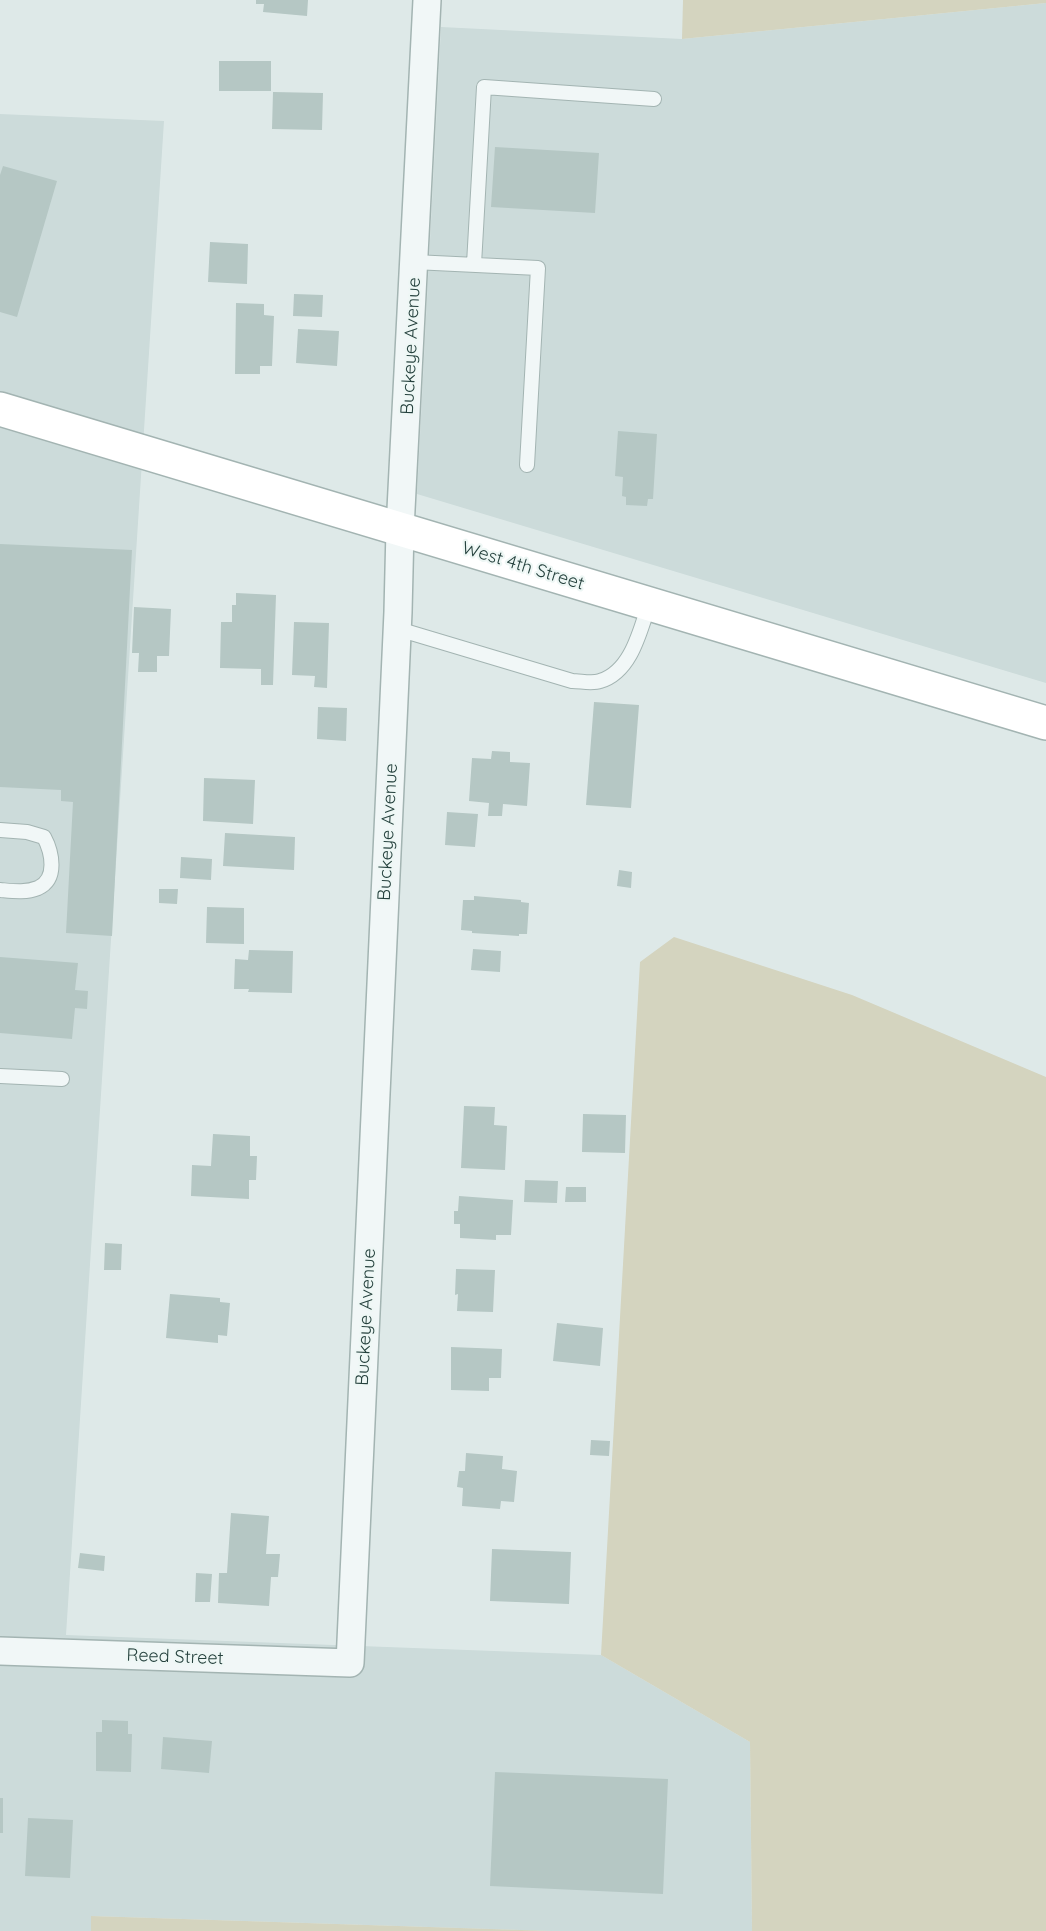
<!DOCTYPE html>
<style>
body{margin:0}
canvas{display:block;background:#dee9e8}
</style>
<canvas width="1046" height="1931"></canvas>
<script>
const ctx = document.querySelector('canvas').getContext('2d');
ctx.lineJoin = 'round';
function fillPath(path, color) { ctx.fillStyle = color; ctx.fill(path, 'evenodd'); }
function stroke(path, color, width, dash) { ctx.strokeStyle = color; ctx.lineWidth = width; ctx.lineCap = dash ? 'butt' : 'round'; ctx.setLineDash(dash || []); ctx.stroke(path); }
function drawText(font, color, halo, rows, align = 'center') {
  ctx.font = font + ' Quicksand,sans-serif'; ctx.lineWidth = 4.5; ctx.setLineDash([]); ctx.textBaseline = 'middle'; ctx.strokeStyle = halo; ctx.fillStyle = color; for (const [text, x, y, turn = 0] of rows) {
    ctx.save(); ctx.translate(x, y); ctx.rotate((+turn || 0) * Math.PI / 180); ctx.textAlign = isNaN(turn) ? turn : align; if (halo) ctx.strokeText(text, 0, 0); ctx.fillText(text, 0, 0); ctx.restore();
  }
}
fillPath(new Path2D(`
 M 1046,3 L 1046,683 L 417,494 L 441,27 L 682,39 Z
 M 0,114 L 164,121 L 66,1635 L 601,1655 L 750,1742 L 752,1931 L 552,1931 L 91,1916 L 91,1931 L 0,1931 Z`), '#ccdbda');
fillPath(new Path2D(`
 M 683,0 L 1046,0 L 1046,3 L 682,39 Z
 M 674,937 L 852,995 L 1046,1077 L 1046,1931 L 752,1931 L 750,1742 L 601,1655 L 640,962 Z
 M 91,1916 L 552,1931 L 91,1931 Z`), '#d4d4bf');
fillPath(new Path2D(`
 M 256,0 L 308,0 L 307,16 L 263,12 L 264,4 L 256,4 Z
 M 219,61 L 271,61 L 271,91 L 219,91 Z
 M 273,92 L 323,93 L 322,130 L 272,129 Z
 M 495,147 L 599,153 L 595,213 L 491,207 Z
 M 3,166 L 57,181 L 17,317 L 0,312 L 0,175 Z
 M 210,242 L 248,244 L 247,284 L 208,282 Z
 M 294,294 L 323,295 L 322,317 L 293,316 Z
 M 236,303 L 264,304 L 264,315 L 274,316 L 272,366 L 260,366 L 260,374 L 235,374 Z
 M 298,329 L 339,331 L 337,366 L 296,363 Z
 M 618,431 L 657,434 L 653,499 L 648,499 L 647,506 L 626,505 L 626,497 L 622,496 L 623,477 L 615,476 Z
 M 0,544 L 132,550 L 112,936 L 66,933 L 73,802 L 61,801 L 61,790 L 0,787 Z
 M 236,593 L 276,595 L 273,685 L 261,685 L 261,669 L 220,668 L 221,622 L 232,622 L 232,605 L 236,605 Z
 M 134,607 L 171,609 L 169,656 L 157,656 L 157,672 L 138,672 L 139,653 L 132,653 Z
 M 294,622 L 329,623 L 327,688 L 314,687 L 315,676 L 292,675 Z
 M 594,702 L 639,705 L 631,808 L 586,805 Z
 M 318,707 L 347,708 L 346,741 L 317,739 Z
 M 492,751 L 510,752 L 510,762 L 530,763 L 527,806 L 503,804 L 502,816 L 488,816 L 489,803 L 469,801 L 472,758 L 491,759 Z
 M 204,778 L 255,780 L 253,824 L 203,821 Z
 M 447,812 L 478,814 L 475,847 L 445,845 Z
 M 225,833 L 295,837 L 294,870 L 223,866 Z
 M 181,857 L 212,859 L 211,880 L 180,878 Z
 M 619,870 L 632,872 L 631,888 L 617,886 Z
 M 159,889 L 178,889 L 177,904 L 159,903 Z
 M 474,896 L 521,900 L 521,902 L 529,903 L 527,934 L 519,934 L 519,936 L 472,933 L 472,931 L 461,930 L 463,900 L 474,900 Z
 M 207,907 L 244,908 L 244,944 L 206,943 Z
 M 473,949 L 501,951 L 500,972 L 471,970 Z
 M 249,950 L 293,951 L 292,993 L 248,992 L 249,989 L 234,989 L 235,959 L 248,960 Z
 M 0,957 L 78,963 L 75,990 L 88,991 L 87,1009 L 75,1008 L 72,1039 L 0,1033 Z
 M 464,1106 L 495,1107 L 494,1125 L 507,1126 L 505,1170 L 461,1168 Z
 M 583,1114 L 626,1115 L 625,1153 L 582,1152 Z
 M 213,1134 L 250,1136 L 250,1156 L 257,1156 L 256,1180 L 249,1180 L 249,1199 L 191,1196 L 192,1165 L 211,1166 Z
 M 525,1180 L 558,1181 L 557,1203 L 524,1202 Z
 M 566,1187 L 586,1187 L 586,1202 L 565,1202 Z
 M 459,1196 L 513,1200 L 511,1235 L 496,1235 L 496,1240 L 460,1238 L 460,1224 L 454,1224 L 454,1211 L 458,1211 Z
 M 105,1243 L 122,1244 L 121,1270 L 104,1270 Z
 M 456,1269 L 495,1270 L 493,1312 L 457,1311 L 458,1294 L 455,1295 Z
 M 170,1294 L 220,1298 L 220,1302 L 230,1303 L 227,1336 L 218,1335 L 218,1343 L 166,1338 Z
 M 557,1323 L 603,1328 L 600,1366 L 553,1361 Z
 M 451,1347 L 502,1349 L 501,1378 L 489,1378 L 489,1391 L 451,1390 Z
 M 591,1440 L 610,1441 L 609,1456 L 590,1455 Z
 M 466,1453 L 503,1456 L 502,1469 L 517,1471 L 514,1502 L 501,1501 L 500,1509 L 462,1506 L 463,1488 L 457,1487 L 459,1471 L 465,1471 Z
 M 231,1513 L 269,1516 L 266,1554 L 280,1554 L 278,1577 L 271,1577 L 269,1606 L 218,1603 L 219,1573 L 227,1573 Z
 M 492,1549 L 571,1552 L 569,1604 L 490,1601 Z
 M 80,1553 L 105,1556 L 104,1571 L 78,1568 Z
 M 196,1573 L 212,1574 L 210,1602 L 195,1602 Z
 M 102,1720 L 128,1721 L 128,1734 L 132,1734 L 131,1772 L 96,1771 L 96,1732 L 102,1732 Z
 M 163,1737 L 212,1741 L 209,1773 L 161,1769 Z
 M 495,1772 L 668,1779 L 663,1894 L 490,1886 Z
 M 0,1798 L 3,1798 L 3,1833 L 0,1833 Z
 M 28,1818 L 73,1820 L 70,1878 L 25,1876 Z`), '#b5c7c4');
const service = new Path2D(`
 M 414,262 L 538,268 L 527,465
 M 474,264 L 484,87 L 654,99
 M 398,629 L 572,681 C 581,681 592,684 600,681 C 631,672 640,631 649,604
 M 0,830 L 27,832 L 44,837 C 52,852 58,879 38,888 C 26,893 12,891 0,890
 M 0,1076 L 62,1079`);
const minor = new Path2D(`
 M 0,1651 L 350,1663 L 398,612 L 400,529 L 427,0`);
const secondary = new Path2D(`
 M 0,409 L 1046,723`);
stroke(service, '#a3b4b2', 16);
stroke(minor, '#a3b4b2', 30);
stroke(secondary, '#a3b4b2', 36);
stroke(service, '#f1f7f7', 14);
stroke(minor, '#f1f7f7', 27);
stroke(secondary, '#fff', 33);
drawText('18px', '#26423e', '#eef7f5', [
 ["Buckeye Avenue",411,346,-87],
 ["West 4th Street",523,566,17],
 ["Buckeye Avenue",388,832,-87],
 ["Buckeye Avenue",366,1317,-87],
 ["Reed Street",175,1657,2]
]);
</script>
